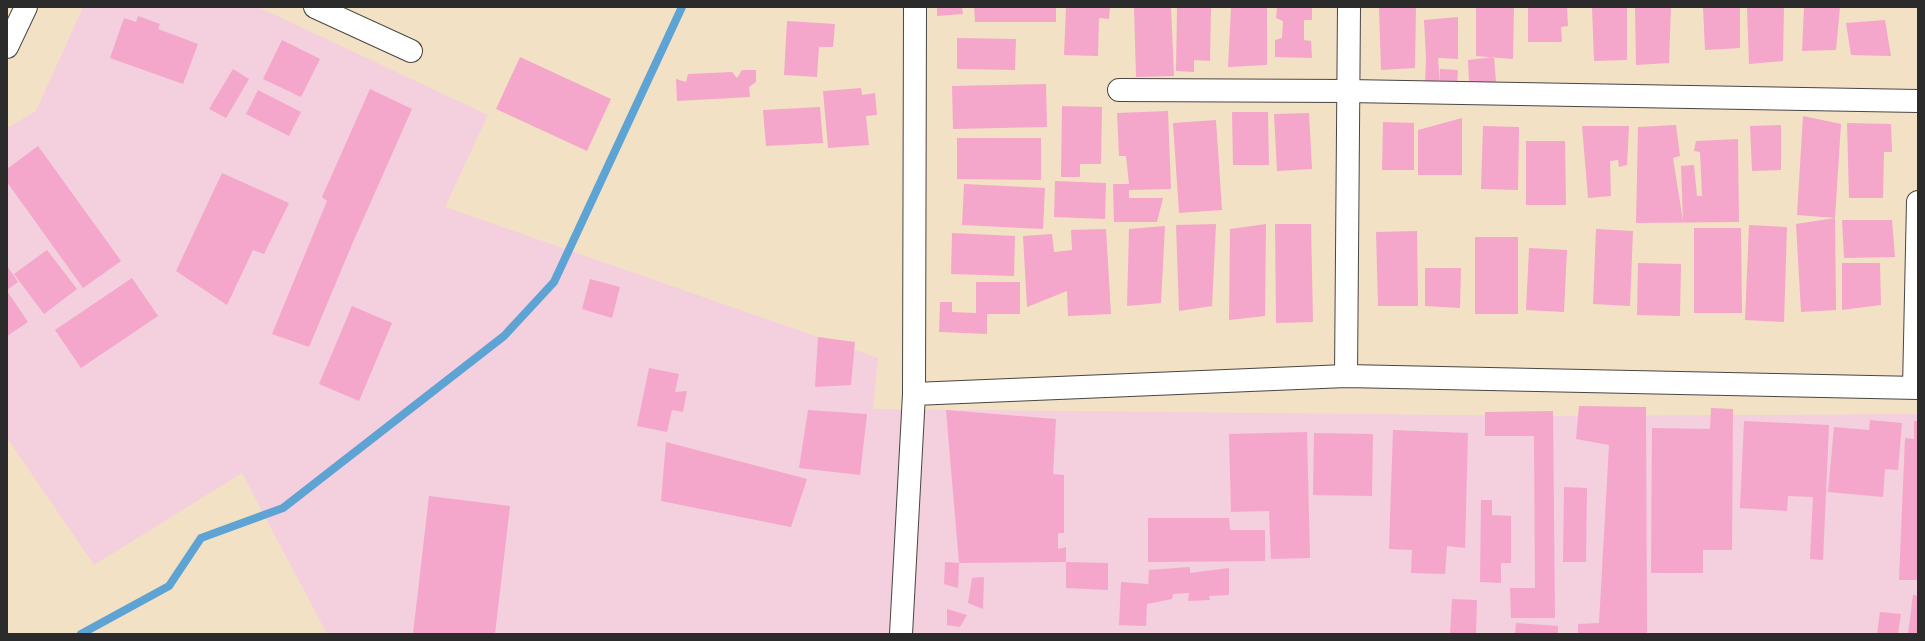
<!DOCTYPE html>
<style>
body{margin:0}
#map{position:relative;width:1925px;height:641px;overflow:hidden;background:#f3e1c5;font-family:Mynerve,sans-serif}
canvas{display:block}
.frame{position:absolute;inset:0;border:8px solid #2b2b2b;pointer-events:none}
</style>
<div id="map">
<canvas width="1925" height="641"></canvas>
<div class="frame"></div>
</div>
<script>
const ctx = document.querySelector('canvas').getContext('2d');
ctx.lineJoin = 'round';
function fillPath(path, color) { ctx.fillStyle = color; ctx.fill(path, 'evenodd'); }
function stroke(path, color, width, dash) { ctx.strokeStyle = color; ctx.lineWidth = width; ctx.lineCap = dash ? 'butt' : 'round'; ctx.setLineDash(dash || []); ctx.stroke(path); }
fillPath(new Path2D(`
 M 83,7 L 258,7 L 488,115 L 445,207 L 878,358 L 873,409 L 1560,416 L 1918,414 L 1918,634 L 327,634 L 242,473 L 94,565 L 7,438 L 7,128 L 36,111 Z`), '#f4cfdd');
stroke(new Path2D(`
 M 81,634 L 169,586 L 201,538 L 283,508 L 504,336 L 554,282 L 682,7`), '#5da3d3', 8);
fillPath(new Path2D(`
 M 937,7 L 962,7 L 963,14 L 937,16 Z
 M 974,7 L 1056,7 L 1056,22 L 975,22 Z
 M 1066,7 L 1110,7 L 1109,19 L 1099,18 L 1098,56 L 1064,55 Z
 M 1134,7 L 1171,7 L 1174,76 L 1136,77 Z
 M 1177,7 L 1211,7 L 1210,61 L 1194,60 L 1194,72 L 1176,71 Z
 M 1231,7 L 1267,7 L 1267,65 L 1228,67 Z
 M 1277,7 L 1312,8 L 1312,20 L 1304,20 L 1304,40 L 1311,41 L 1312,58 L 1275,57 L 1275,40 L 1282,38 L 1283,21 L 1276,18 Z
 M 1416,7 L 1415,68 L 1381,70 L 1379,8 Z
 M 1476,7 L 1514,7 L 1513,59 L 1476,56 Z
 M 1528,7 L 1567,7 L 1568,26 L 1561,27 L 1562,42 L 1528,42 Z
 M 1592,7 L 1627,7 L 1627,60 L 1594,61 Z
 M 1635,7 L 1671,7 L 1669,63 L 1636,65 Z
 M 1703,7 L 1740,7 L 1740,48 L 1705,50 Z
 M 1747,7 L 1784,7 L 1783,61 L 1749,64 Z
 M 1840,7 L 1836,50 L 1802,51 L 1804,8 Z
 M 138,16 L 160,24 L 158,29 L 198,44 L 183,84 L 110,58 L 124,18 L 136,22 Z
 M 1458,17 L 1458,59 L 1438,58 L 1440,83 L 1440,69 L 1458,70 L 1457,85 L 1425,85 L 1426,57 L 1424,20 Z
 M 1885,20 L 1891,56 L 1851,55 L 1846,23 Z
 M 787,21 L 835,24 L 833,47 L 819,47 L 817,77 L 784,75 Z
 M 957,38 L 1016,39 L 1015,70 L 957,69 Z
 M 282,40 L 320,59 L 301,97 L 263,79 Z
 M 520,57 L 611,99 L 587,151 L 496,109 Z
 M 1494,57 L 1496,82 L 1469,82 L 1468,60 Z
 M 233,69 L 249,79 L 226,118 L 209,109 Z
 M 742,70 L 756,70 L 756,82 L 749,87 L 750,97 L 677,101 L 676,79 L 686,82 L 688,74 L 732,72 L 737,78 Z
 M 1046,84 L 1047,127 L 953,129 L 952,86 Z
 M 861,88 L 862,95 L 875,93 L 877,115 L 866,116 L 869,145 L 828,148 L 823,91 Z
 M 370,89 L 412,109 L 353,242 L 309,347 L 272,334 L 327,201 L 322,197 Z
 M 258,90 L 301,112 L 289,136 L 246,114 Z
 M 1062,106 L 1102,107 L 1101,164 L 1080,164 L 1080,177 L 1061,177 Z
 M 820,107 L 823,143 L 766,146 L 763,110 Z
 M 1168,111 L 1171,189 L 1129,190 L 1129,198 L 1163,198 L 1157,222 L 1114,222 L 1113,184 L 1129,184 L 1126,156 L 1119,156 L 1117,113 Z
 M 1232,112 L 1268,112 L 1269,165 L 1233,165 Z
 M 1309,113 L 1312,169 L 1277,171 L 1274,114 Z
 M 1803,116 L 1841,124 L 1835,218 L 1797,215 Z
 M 1462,118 L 1462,175 L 1418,175 L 1418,130 Z
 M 1216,120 L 1222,210 L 1179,213 L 1173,123 Z
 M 1383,122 L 1414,123 L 1414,170 L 1382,170 Z
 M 1847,123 L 1891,124 L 1892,152 L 1884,152 L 1883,198 L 1849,198 Z
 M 1676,125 L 1680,156 L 1673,158 L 1683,221 L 1681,166 L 1694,165 L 1697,196 L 1702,196 L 1700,152 L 1694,151 L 1696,141 L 1738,139 L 1739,222 L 1636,223 L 1638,127 Z
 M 1781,125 L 1781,170 L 1752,171 L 1750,126 Z
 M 1483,126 L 1519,127 L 1518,190 L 1481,189 Z
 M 1582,126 L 1629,126 L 1627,165 L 1619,167 L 1618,160 L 1610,161 L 1611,196 L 1588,198 Z
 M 957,138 L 1041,138 L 1041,180 L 957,179 Z
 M 1526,141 L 1565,141 L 1566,205 L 1526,205 Z
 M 38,146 L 121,261 L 83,288 L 7,182 L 7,169 Z
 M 222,173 L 289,203 L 264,254 L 253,250 L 227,305 L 176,271 Z
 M 1055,181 L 1106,183 L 1105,219 L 1054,217 Z
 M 964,184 L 1045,188 L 1043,229 L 962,225 Z
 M 1835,218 L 1836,310 L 1801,312 L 1796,224 Z
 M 1842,220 L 1892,220 L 1895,257 L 1844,258 Z
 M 1216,224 L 1212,306 L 1179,311 L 1176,225 Z
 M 1266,224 L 1265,316 L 1229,320 L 1230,229 Z
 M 1275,224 L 1311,224 L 1313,322 L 1276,323 Z
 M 1749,225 L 1787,227 L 1784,322 L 1745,320 Z
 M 1165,226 L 1161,303 L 1127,306 L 1129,229 Z
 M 1694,228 L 1741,228 L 1742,313 L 1694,313 Z
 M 1106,229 L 1111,314 L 1068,316 L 1067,291 L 1027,307 L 1023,236 L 1052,234 L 1054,252 L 1072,250 L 1071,230 Z
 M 1596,229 L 1633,231 L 1630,306 L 1593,304 Z
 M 1417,231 L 1418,306 L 1378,306 L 1376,232 Z
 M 952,233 L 1015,236 L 1014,276 L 951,274 Z
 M 1475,237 L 1518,237 L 1518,314 L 1475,314 Z
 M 1529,248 L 1567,250 L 1564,312 L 1526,310 Z
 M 47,250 L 77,289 L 44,314 L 14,274 Z
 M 1638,263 L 1681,264 L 1680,316 L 1637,315 Z
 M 1842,263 L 1880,263 L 1881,305 L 1842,310 Z
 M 7,266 L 18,282 L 7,290 Z
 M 1425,268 L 1461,268 L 1460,308 L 1425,306 Z
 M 132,278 L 158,316 L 81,368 L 55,330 Z
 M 590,279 L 620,287 L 612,318 L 582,309 Z
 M 976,282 L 1020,282 L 1020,314 L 987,314 L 987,334 L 939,332 L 940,302 L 952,302 L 952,312 L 976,313 Z
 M 7,291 L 28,322 L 7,336 Z
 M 352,306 L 392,323 L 359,401 L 319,384 Z
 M 818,337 L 855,342 L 851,385 L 815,387 Z
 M 649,368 L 679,374 L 675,392 L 687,391 L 683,412 L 672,410 L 667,432 L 637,426 Z
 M 1579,406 L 1646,407 L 1647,634 L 1578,634 L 1578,624 L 1599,623 L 1609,445 L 1576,439 Z
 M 1711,408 L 1733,409 L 1732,550 L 1703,550 L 1703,573 L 1651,573 L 1652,428 L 1710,429 Z
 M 808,410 L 867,414 L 860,475 L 799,468 Z
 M 946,410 L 1056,419 L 1053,474 L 1064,475 L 1064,533 L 1058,533 L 1058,549 L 1066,547 L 1066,562 L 959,563 Z
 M 1553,411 L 1555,618 L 1511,618 L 1510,588 L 1535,588 L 1534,436 L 1485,436 L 1485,412 Z
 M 1870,420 L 1902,423 L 1898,470 L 1885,469 L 1883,497 L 1828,492 L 1834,427 L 1869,430 Z
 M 1744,421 L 1829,425 L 1823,560 L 1810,559 L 1813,497 L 1788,496 L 1787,511 L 1740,508 Z
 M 1914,421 L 1918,421 L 1918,580 L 1899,580 L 1905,438 L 1914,439 Z
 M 1393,430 L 1468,433 L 1465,548 L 1447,546 L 1445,574 L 1411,573 L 1412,550 L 1389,549 Z
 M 1307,432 L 1310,558 L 1271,559 L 1269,511 L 1231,512 L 1229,434 Z
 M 1314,433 L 1373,434 L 1372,496 L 1313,495 Z
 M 666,442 L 807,479 L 791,527 L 661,501 Z
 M 1564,487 L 1587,488 L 1586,562 L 1563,562 Z
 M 429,496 L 510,506 L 495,634 L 413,634 Z
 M 1481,500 L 1492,500 L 1492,515 L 1511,516 L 1511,563 L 1501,563 L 1501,583 L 1480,582 Z
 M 1148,518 L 1229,518 L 1230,530 L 1265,530 L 1265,561 L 1148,562 Z
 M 945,562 L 959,563 L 958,588 L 944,584 Z
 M 1066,562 L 1108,563 L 1108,590 L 1066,588 Z
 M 1190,567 L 1190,573 L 1229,568 L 1229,595 L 1209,596 L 1210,600 L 1188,601 L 1189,593 L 1173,594 L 1172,599 L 1147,604 L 1146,626 L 1119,625 L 1121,582 L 1148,584 L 1148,589 L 1149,570 Z
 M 984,577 L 983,609 L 968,603 L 972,578 Z
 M 1913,595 L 1918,596 L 1918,634 L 1908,634 Z
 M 1452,599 L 1477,600 L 1476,634 L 1450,634 Z
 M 947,609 L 967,615 L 960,627 L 947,625 Z
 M 1880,612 L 1901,614 L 1898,634 L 1877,634 Z
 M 1516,623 L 1558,626 L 1558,634 L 1515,634 Z`), '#f5a6cb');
const minor = new Path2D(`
 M 315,7 L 411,51
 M 7,47 L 26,7
 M 1119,90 L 1348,91 L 1918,101
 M 1346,376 L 1349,7
 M 1914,388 L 1918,202
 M 914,394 L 1346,376 L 1918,388
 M 901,634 L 914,394 L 915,7`);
stroke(minor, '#494642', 24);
stroke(minor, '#fff', 22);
</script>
